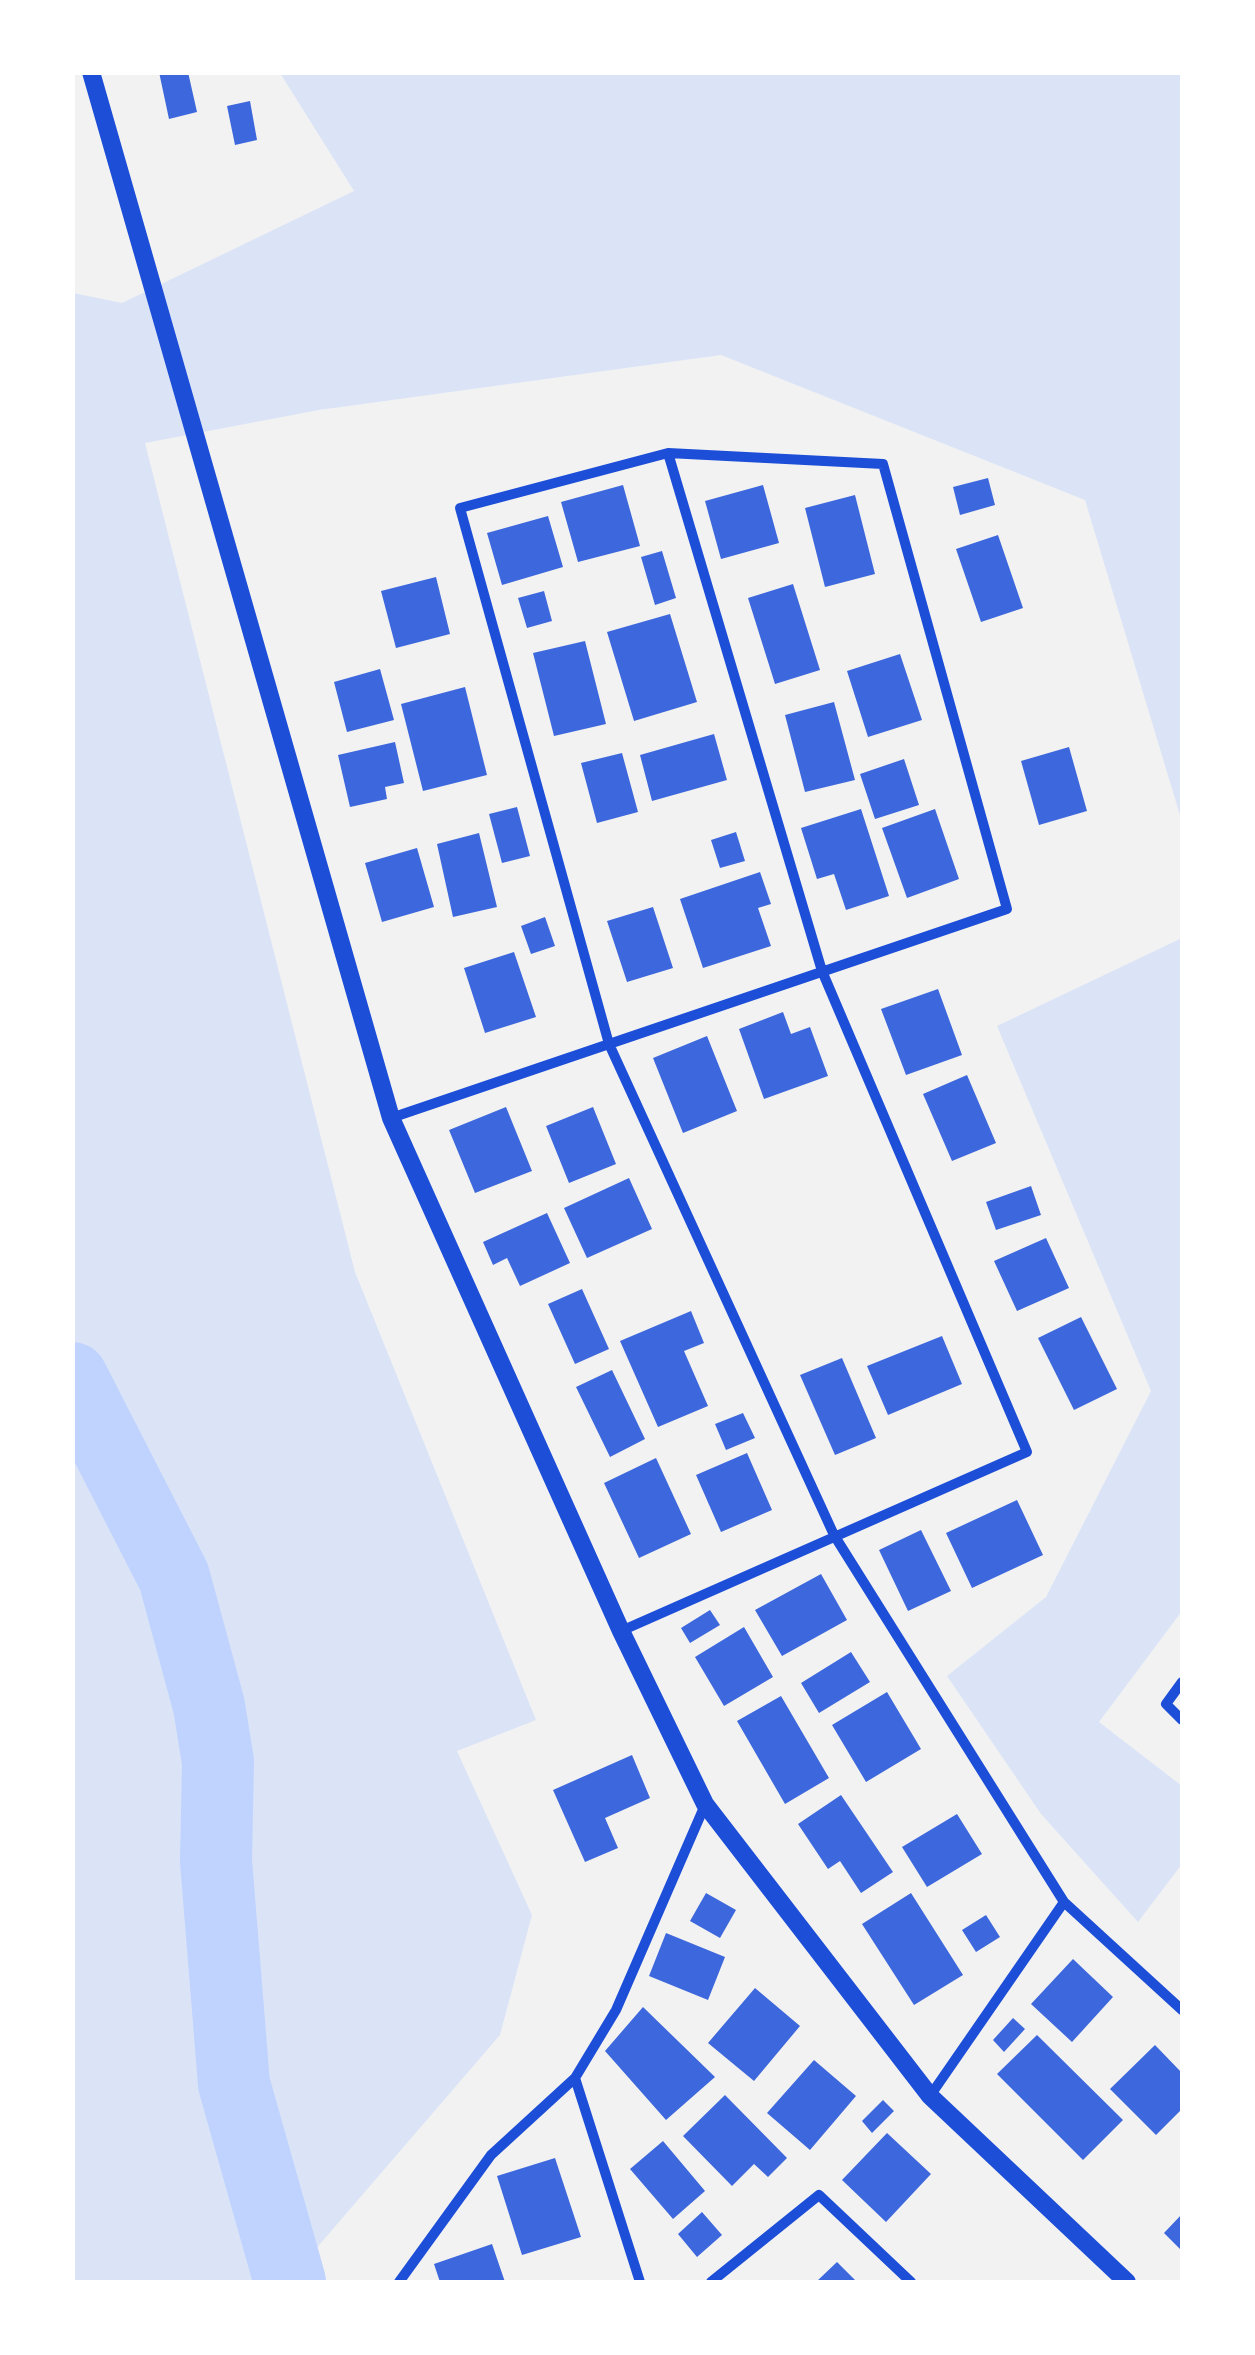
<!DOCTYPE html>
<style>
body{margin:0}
#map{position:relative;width:1255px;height:2355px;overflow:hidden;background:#f2f2f2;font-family:"Public Sans",sans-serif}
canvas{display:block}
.frame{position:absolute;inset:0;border:75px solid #fff;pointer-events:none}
</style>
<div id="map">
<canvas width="1255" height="2355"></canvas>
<div class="frame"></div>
</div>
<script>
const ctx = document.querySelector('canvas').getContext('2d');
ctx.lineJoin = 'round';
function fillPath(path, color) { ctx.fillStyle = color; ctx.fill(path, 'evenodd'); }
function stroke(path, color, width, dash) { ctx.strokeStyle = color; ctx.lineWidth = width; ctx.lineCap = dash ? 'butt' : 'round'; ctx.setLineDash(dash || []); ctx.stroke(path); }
fillPath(new Path2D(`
 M 280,73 L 1182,73 L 1182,822 L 1085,500 L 721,355 L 319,410 L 145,443 L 355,1272 L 536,1720 L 457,1751 L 532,1915 L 500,2035 L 320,2244 L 295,2282 L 73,2282 L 73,293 L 122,303 L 354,191 Z
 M 1182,938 L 1182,1611 L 1099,1722 L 1182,1786 L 1182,1864 L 1138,1922 L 1041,1814 L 947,1676 L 1046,1597 L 1151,1391 L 997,1026 Z`), '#dbe4f7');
stroke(new Path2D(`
 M 72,1378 L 174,1577 L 209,1706 L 218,1762 L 216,1861 L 234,2084 L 290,2282`), '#bfd3fe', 72);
fillPath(new Path2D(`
 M 159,72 L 188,72 L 197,112 L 169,119 Z
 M 250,101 L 257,140 L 235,145 L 227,106 Z
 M 988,478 L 995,505 L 960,515 L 953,487 Z
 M 623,485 L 640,546 L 578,562 L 561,502 Z
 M 763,485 L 779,543 L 721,559 L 705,501 Z
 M 855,495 L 875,574 L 825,587 L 805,508 Z
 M 548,516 L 563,567 L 502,585 L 487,533 Z
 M 998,535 L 1023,608 L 981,622 L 956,549 Z
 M 662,551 L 676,598 L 655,605 L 641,557 Z
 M 436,577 L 450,634 L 396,648 L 381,591 Z
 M 793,584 L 820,670 L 775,684 L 748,598 Z
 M 544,591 L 552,621 L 527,628 L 518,598 Z
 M 670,614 L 697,702 L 634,721 L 607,632 Z
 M 585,641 L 606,724 L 554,736 L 533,653 Z
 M 900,654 L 922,720 L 868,737 L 847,671 Z
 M 380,669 L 394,720 L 347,732 L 334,682 Z
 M 465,687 L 487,775 L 423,791 L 401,704 Z
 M 834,702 L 855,780 L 805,792 L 785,715 Z
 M 714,734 L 727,780 L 652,801 L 640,755 Z
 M 395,742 L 404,783 L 385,787 L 387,799 L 350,807 L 338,755 Z
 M 1069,747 L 1087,811 L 1039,825 L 1021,761 Z
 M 622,753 L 638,812 L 597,823 L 581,763 Z
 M 904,759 L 919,805 L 875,819 L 860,774 Z
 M 517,807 L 530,856 L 502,863 L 489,814 Z
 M 861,809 L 889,896 L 846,910 L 834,874 L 817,879 L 801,828 Z
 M 935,809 L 959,879 L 907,898 L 882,828 Z
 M 736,832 L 745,861 L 720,868 L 711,840 Z
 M 479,833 L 497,907 L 453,917 L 437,844 Z
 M 417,848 L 434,907 L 382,922 L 365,863 Z
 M 760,872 L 771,904 L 758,908 L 771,946 L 703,968 L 680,899 Z
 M 653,907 L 673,968 L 627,982 L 607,921 Z
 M 545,917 L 555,946 L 531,954 L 521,926 Z
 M 514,952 L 536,1017 L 485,1033 L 464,968 Z
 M 938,989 L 962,1055 L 906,1075 L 881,1009 Z
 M 783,1012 L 791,1034 L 810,1027 L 828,1076 L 764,1099 L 739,1029 Z
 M 707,1036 L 737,1111 L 683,1133 L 653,1058 Z
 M 967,1075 L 996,1143 L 952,1161 L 923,1094 Z
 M 506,1107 L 532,1171 L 475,1193 L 449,1130 Z
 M 593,1107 L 616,1164 L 569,1183 L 546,1126 Z
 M 629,1178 L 652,1229 L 587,1258 L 564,1208 Z
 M 1031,1186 L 1041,1215 L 996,1230 L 986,1202 Z
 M 547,1213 L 570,1263 L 520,1286 L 507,1258 L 493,1265 L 483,1242 Z
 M 1046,1238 L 1069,1288 L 1017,1311 L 994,1261 Z
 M 582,1289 L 609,1349 L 575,1364 L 548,1304 Z
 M 691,1311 L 704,1343 L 684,1351 L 708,1406 L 658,1427 L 620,1341 Z
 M 1081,1317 L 1117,1389 L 1074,1410 L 1038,1338 Z
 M 942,1336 L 962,1384 L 888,1415 L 867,1366 Z
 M 842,1358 L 876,1438 L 835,1455 L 800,1375 Z
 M 612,1370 L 645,1439 L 610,1457 L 576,1387 Z
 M 743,1413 L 755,1438 L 726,1450 L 715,1424 Z
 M 747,1453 L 772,1510 L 721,1532 L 696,1475 Z
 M 656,1458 L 691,1534 L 639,1558 L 604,1483 Z
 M 1017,1500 L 1043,1555 L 972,1588 L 946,1533 Z
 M 921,1530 L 951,1591 L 908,1611 L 879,1550 Z
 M 821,1574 L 847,1620 L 782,1656 L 755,1610 Z
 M 710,1610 L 720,1625 L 690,1643 L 681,1628 Z
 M 744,1627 L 773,1677 L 724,1706 L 695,1657 Z
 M 851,1652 L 870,1682 L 819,1713 L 801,1683 Z
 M 887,1692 L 921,1749 L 866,1782 L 832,1725 Z
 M 781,1696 L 829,1778 L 785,1804 L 737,1721 Z
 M 632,1755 L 650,1798 L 605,1818 L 618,1848 L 585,1862 L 553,1790 Z
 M 841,1795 L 893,1872 L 861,1893 L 840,1861 L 828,1869 L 798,1824 Z
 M 957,1814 L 982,1854 L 927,1887 L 902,1847 Z
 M 706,1893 L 736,1910 L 720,1938 L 690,1921 Z
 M 911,1893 L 963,1975 L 914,2005 L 862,1924 Z
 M 986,1915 L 1000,1937 L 976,1952 L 962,1930 Z
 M 666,1933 L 725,1957 L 708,2000 L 649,1976 Z
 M 1073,1959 L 1113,1997 L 1072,2042 L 1031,2004 Z
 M 755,1988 L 800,2026 L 754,2081 L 708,2043 Z
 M 643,2007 L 715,2077 L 666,2120 L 605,2051 Z
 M 1013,2018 L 1025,2029 L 1004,2052 L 993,2040 Z
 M 1037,2035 L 1123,2120 L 1083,2160 L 997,2074 Z
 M 1155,2045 L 1182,2073 L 1182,2109 L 1156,2135 L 1110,2089 Z
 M 814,2060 L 856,2096 L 810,2150 L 767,2113 Z
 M 725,2095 L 787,2158 L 768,2177 L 754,2164 L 732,2186 L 683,2136 Z
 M 883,2100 L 894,2111 L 872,2133 L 862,2121 Z
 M 887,2133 L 931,2174 L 886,2222 L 842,2180 Z
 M 663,2141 L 705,2191 L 673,2219 L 630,2169 Z
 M 555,2158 L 581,2237 L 522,2255 L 497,2176 Z
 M 702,2212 L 722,2235 L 697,2257 L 678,2234 Z
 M 1182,2214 L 1182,2251 L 1164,2233 Z
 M 492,2244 L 505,2282 L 440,2282 L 434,2264 Z
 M 837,2262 L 857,2282 L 816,2282 Z`), '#3d67dc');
stroke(new Path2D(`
 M 391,1118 C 596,1048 801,978 1007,909 L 883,464 L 668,453 L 460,508 L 609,1044 L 834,1535 L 1064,1902 L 1182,2010
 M 621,1631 L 1027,1452 L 822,971 L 668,453
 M 1182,1682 L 1166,1704 L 1182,1720
 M 575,2078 L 640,2282
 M 930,2096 L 1064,1902
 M 399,2282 L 491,2155 L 575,2078 L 616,2010 L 705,1805
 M 711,2282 L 819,2195 L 911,2282`), '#1d4ed8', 10);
stroke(new Path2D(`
 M 91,72 L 391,1118 L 621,1631 L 705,1804 L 930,2096 L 1127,2282`), '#1d4ed8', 18);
</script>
